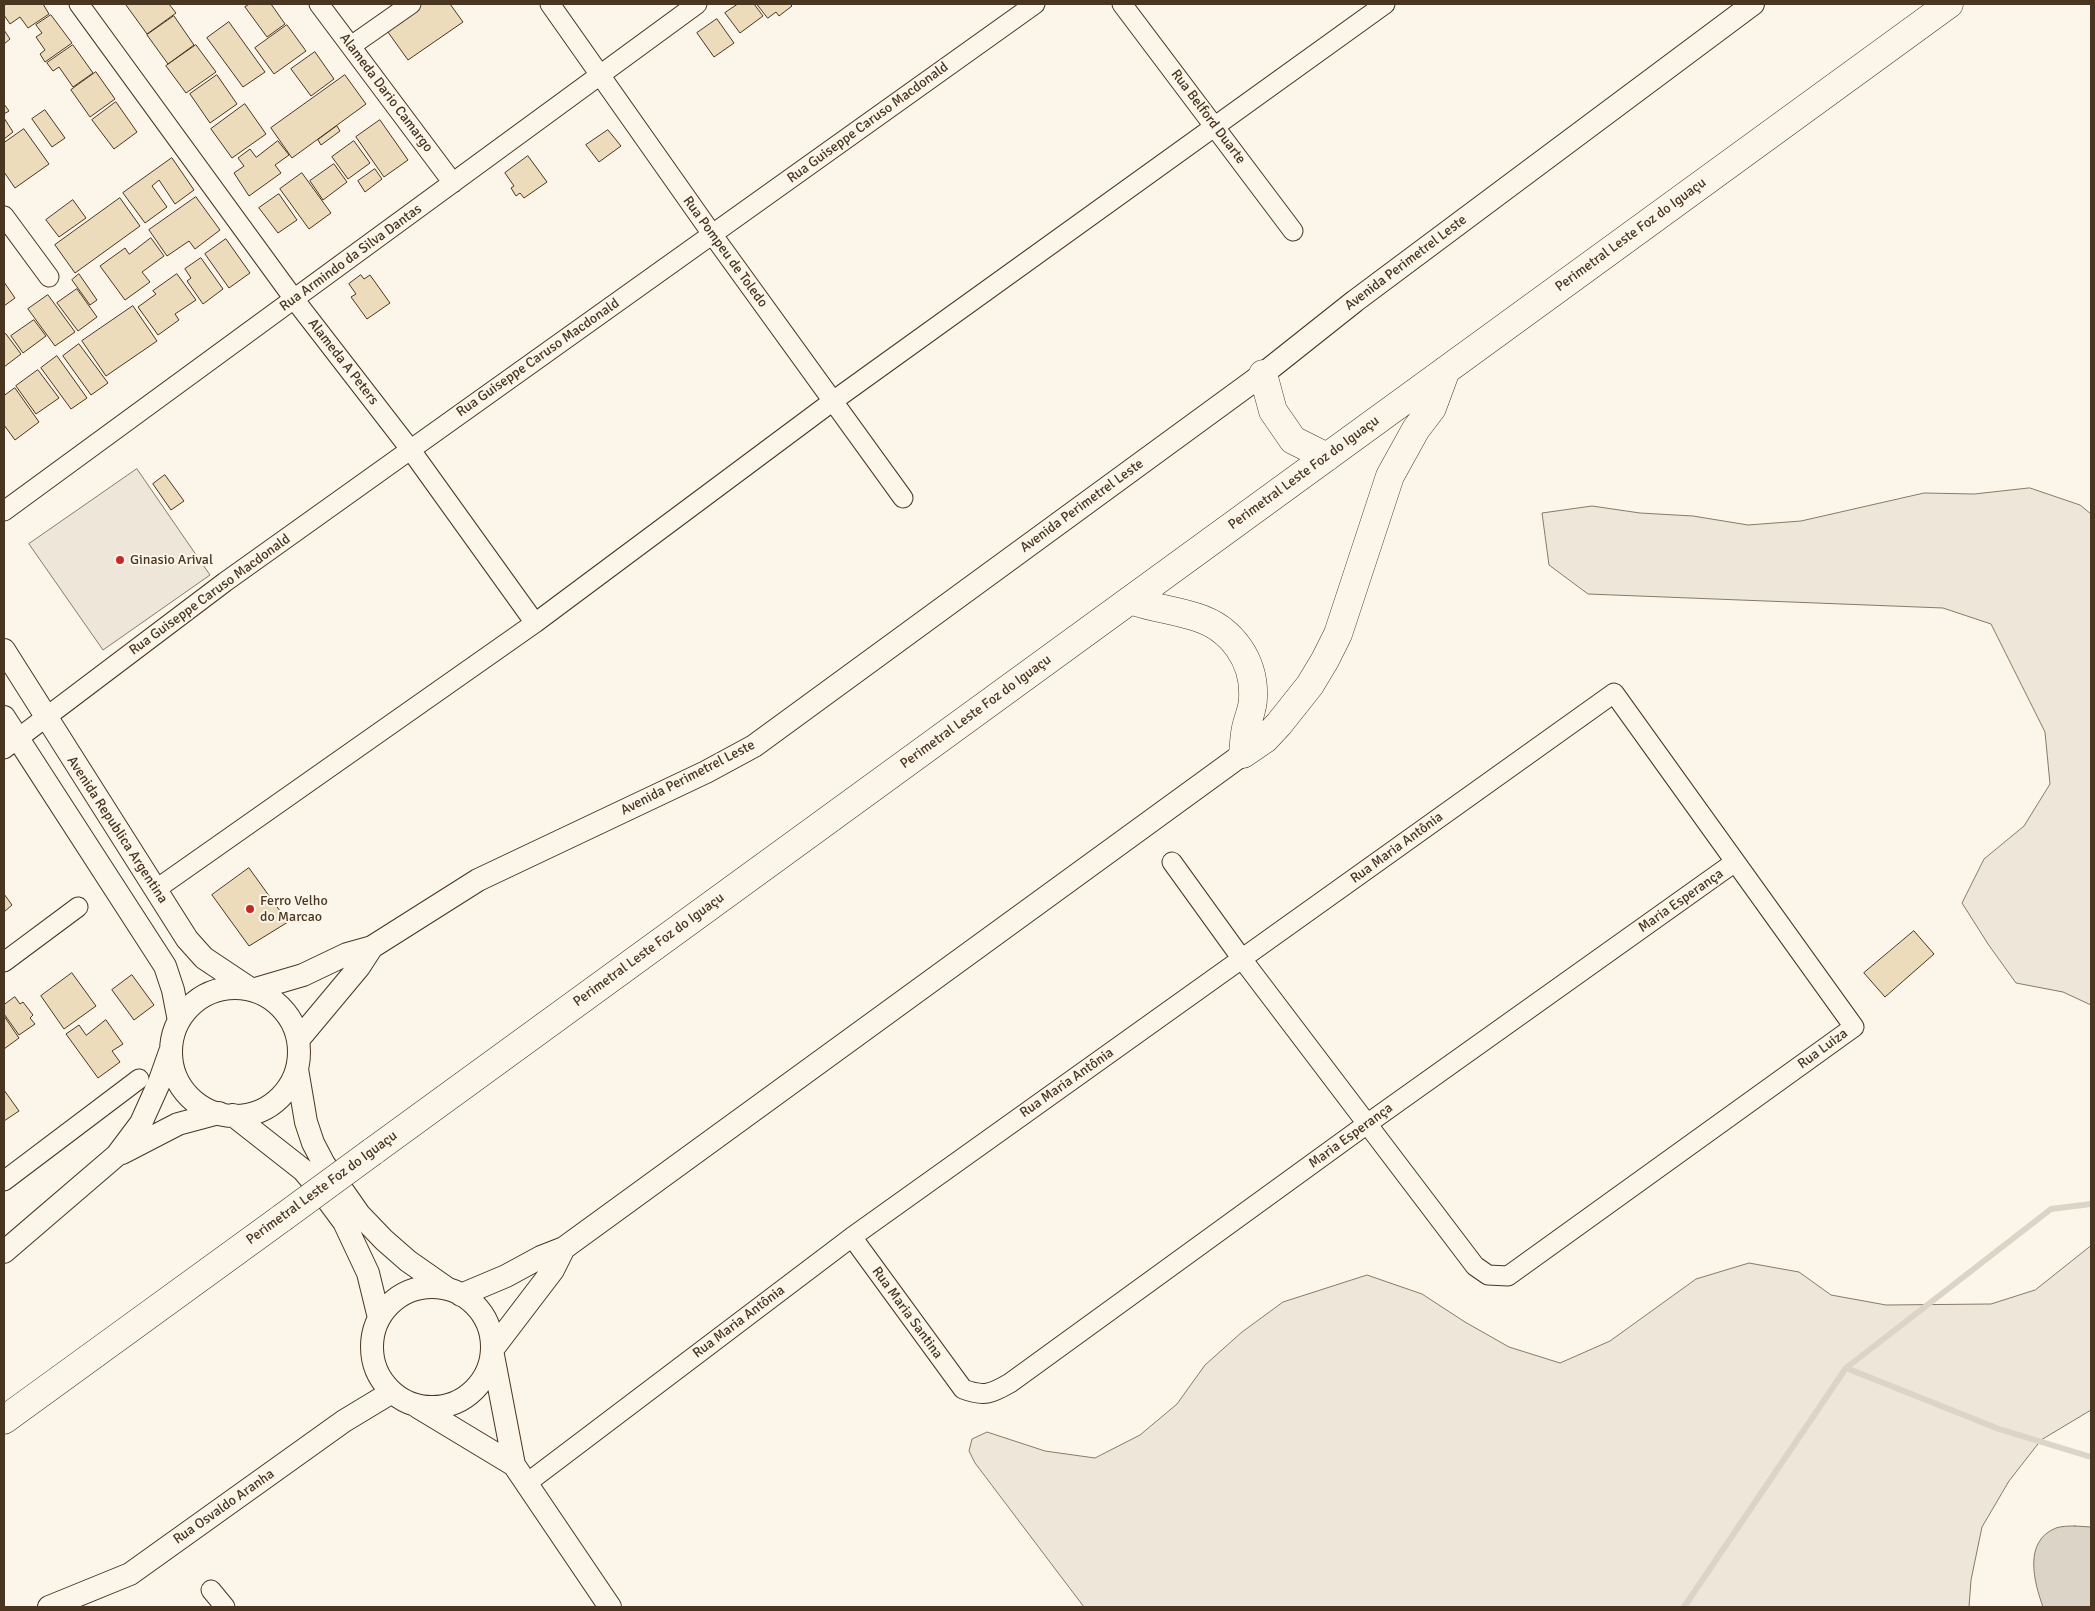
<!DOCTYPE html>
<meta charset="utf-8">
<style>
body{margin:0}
#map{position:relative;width:2095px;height:1611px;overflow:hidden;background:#fbf6e9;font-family:Signika,sans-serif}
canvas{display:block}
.frame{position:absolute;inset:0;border:5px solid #4a3520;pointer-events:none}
</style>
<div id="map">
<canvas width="2095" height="1611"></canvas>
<div class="frame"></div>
</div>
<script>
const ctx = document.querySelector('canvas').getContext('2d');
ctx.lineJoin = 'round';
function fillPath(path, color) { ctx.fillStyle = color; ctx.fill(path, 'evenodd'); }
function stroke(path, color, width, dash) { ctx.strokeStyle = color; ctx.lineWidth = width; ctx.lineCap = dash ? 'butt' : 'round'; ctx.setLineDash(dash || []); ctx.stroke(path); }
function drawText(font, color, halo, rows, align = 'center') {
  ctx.font = font + ' Signika,sans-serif'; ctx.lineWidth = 4; ctx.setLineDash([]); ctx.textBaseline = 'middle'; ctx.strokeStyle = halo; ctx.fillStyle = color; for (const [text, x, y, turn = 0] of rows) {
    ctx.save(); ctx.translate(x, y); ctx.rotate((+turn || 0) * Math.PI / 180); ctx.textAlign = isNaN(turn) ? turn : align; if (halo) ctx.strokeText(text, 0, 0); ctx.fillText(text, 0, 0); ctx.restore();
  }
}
const green = new Path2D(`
 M 137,469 L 210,575 L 103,650 L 29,544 Z
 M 2030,488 L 2080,505 L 2091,514 L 2091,1005 L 2063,992 L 2016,983 L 1988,944 L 1962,903 L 1984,859 L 2024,826 L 2050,784 L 2045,732 L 1991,624 L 1943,608 L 1588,594 L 1549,565 L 1542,513 L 1592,506 L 1640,513 L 1693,516 L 1748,525 L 1801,521 L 1924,493 L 1974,494 Z
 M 2091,1246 L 2091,1410 L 2041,1440 L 2009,1481 L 1982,1527 L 1971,1580 L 1969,1607 L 1084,1607 L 975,1463 L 969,1451 L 972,1439 L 987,1432 L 1045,1451 L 1095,1458 L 1140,1435 L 1177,1404 L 1205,1365 L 1242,1332 L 1283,1302 L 1367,1275 L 1422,1294 L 1465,1322 L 1509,1347 L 1560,1363 L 1610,1341 L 1696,1279 L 1749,1263 L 1799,1272 L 1831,1295 L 1886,1305 L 1991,1304 L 2035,1290 Z`);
fillPath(green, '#ede6d9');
stroke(green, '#887966', 1);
const water = new Path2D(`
 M 2075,1526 L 2091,1527 L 2091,1607 L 2043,1607 C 2034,1582 2023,1541 2056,1528 C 2062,1526 2069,1526 2075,1526 Z`);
fillPath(water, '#dcd4c6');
stroke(water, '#887966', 1);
stroke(new Path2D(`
 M 1846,1368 L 1999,1429 L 2091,1457
 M 1684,1607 L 1846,1368 L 2051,1209 L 2091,1204`), '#dcd4c6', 6);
const building = new Path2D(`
 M 7,4 L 43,4 L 49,14 L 28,28 L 20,17 L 10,24 L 4,15 L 4,6 Z
 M 128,4 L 169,4 L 176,13 L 147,34 L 126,5 Z
 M 250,4 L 271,4 L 285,24 L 267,37 L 245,7 Z
 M 421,4 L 450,4 L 463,22 L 408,60 L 385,28 Z
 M 738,4 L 754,4 L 763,16 L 740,33 L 725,13 Z
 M 757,4 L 790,4 L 792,6 L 779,16 L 776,12 L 768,18 Z
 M 51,15 L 72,43 L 45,62 L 40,54 L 45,50 L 36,37 L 42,33 L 36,25 Z
 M 174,16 L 194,45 L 168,64 L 147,35 Z
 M 717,19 L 734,43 L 714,57 L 697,33 Z
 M 229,22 L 265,72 L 243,87 L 207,38 Z
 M 287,25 L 306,51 L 274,74 L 255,48 Z
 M 4,30 L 10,39 L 4,44 Z
 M 73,45 L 93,73 L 73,87 L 59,67 L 53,71 L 47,63 Z
 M 196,45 L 216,72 L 186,93 L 166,66 Z
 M 315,52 L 334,79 L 311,96 L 291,69 Z
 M 96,72 L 115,99 L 90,117 L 71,90 Z
 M 217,75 L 237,104 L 210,123 L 190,94 Z
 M 345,75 L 366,104 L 292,158 L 271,128 Z
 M 116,102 L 137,132 L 114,149 L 92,120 Z
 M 4,104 L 9,111 L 4,114 Z
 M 245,104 L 266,134 L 232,158 L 211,129 Z
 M 45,110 L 65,138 L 52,147 L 32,119 Z
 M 4,118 L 13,132 L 4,139 Z
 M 380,120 L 408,160 L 384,177 L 356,137 Z
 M 337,126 L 340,131 L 321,145 L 318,140 Z
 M 24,129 L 49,164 L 15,188 L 4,172 L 4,143 Z
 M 608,130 L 621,146 L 599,162 L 586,145 Z
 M 278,141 L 289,155 L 275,165 L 281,173 L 249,196 L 234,173 L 244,166 L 238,158 L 250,149 L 256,157 Z
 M 354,141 L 370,163 L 348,179 L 332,157 Z
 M 528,156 L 547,182 L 524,198 L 520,193 L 516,196 L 511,188 L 514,186 L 505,173 Z
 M 172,158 L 194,190 L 175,204 L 159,180 L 152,186 L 167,207 L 145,223 L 123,193 Z
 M 334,164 L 347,182 L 323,200 L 310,181 Z
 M 375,169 L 382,179 L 365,192 L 358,181 Z
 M 302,173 L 331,213 L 309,229 L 280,189 Z
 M 279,194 L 297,220 L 278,233 L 259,208 Z
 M 196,197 L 220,230 L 195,249 L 189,241 L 167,256 L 149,230 Z
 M 120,198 L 140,226 L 75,273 L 55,245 Z
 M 73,200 L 86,218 L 59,237 L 46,220 Z
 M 151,238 L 164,256 L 142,272 L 150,282 L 125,300 L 100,266 L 125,248 L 129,254 Z
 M 226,239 L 250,273 L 229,288 L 205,254 Z
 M 201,258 L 223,289 L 203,304 L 187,281 L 191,278 L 185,269 Z
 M 79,274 L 97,300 L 90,305 L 72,280 Z
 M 177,274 L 196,300 L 175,314 L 179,320 L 158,335 L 138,307 L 156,294 L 153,291 Z
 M 361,275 L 364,279 L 370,275 L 390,303 L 367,319 L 351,297 L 356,294 L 349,284 Z
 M 4,282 L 15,298 L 4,306 Z
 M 77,289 L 97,317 L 78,331 L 57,303 Z
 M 48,295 L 75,332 L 55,346 L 28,309 Z
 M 133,306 L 157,341 L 106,376 L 82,341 Z
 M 34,320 L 46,336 L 23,353 L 11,336 Z
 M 6,334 L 21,354 L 4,367 L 4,335 Z
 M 79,344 L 108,383 L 91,395 L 63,356 Z
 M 57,356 L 87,398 L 71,409 L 41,368 Z
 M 38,370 L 59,398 L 36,414 L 16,386 Z
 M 15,388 L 39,422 L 15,440 L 4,425 L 4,396 Z
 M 165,475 L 184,501 L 171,510 L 153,484 Z
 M 249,868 L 288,922 L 249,946 L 212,895 Z
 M 4,894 L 12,905 L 4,912 Z
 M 1914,931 L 1934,954 L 1885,997 L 1864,973 Z
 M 72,973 L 96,1006 L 64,1029 L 41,996 Z
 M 132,975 L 154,1005 L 134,1020 L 112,990 Z
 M 15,997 L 20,1004 L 23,1002 L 33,1015 L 30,1018 L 35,1024 L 19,1035 L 4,1014 L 4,1005 Z
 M 4,1016 L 19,1038 L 4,1049 Z
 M 106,1020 L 123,1044 L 112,1051 L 120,1062 L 98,1078 L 66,1034 L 79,1025 L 86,1035 Z
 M 4,1090 L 19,1111 L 4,1121 Z`);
fillPath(building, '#ecdcbc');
stroke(building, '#4a3520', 1);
const minor = new Path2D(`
 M 79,4 L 294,299 L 410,449 L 535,623
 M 319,4 L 453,183
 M 550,4 L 712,234 L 903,498
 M 1122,4 L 1293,231
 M 351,46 L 411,4
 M 4,216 L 49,277
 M 4,511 L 697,4
 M 4,749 L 225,582 L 1035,4
 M 155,890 L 535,623 L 833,401 L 1385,4
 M 4,962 L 78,907
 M 4,1181 L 139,1079
 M 852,1237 L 963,1389 C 984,1397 991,1394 1010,1383 L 1367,1124 L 1735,862
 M 527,1483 L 852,1237 L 1614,693 L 1854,1027 L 1508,1276 L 1488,1275 L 1475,1266 L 1242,959 L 1172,862
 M 211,1590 L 225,1607`);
const tertiary = new Path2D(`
 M 4,650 L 187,939 L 204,958 L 252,990 L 303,975 L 347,954 L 372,947 L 478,880 L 706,772 L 754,746 L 1263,374 L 1355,301 L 1753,4
 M 4,717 L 165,966 L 173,990 L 179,1021
 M171 1052a64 64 0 1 1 128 0a64 64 0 1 1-128 0Z
 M 298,1040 L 359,967 L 372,947
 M 297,1069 L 306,1122 L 313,1143 L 324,1164 L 359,1214 L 384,1240 L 408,1261 L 448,1289
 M 233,1115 L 303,1170 L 324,1195 L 344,1222 L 368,1273 L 379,1318
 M 122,1153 L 178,1124 L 219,1113
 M 4,1252 L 117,1155 L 141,1123 L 159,1083 L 170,1052
 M372 1347a60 60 0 1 1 120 0a60 60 0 1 1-120 0Z
 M 461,1295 L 506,1276 L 541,1257 L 564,1248 L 1243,754
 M 418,1407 L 514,1465 L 610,1607
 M 514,1465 L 492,1350 L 553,1270 L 564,1248
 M 49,1607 L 130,1574 L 344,1421 L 392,1392`);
const trunk = new Path2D(`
 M 1263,374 L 1273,411 L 1293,440 L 1327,457
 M 1130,600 C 1153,608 1174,610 1196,617 C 1232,628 1255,661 1253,698 C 1253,709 1248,718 1246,728 C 1244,736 1244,746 1243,754
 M 1243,754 L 1265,739 L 1279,724 L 1310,685 L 1325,660 L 1338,634 L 1390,476 L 1416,429 L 1432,408 L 1446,370
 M 372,1152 L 1949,4
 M 4,1420 L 282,1218`);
stroke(minor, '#4a3520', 21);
stroke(tertiary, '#4a3520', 24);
stroke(trunk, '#4a3520', 29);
stroke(minor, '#fbf6e9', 19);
stroke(tertiary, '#fbf6e9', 22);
stroke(trunk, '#fbf6e9', 28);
const trunkBridge = new Path2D(`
 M 282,1218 L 372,1152`);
stroke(trunkBridge, '#4a3520', 29, []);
stroke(trunkBridge, '#fbf6e9', 28);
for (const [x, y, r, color] of [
 [120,560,5,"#c62828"],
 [250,909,5,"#c62828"]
]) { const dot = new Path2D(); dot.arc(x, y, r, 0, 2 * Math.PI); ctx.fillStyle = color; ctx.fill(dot); stroke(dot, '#fbf6e9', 2); }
drawText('14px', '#4a3520', '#fbf6e9', [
 ["Alameda Dario Camargo",386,93,53],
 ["Rua Belford Duarte",1208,117,53],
 ["Rua Guiseppe Caruso Macdonald",868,123,-36],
 ["Perimetral Leste Foz do Iguaçu",1631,235,-36],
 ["Rua Pompeu de Toledo",725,252,54],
 ["Rua Armindo da Silva Dantas",351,258,-36],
 ["Avenida Perimetrel Leste",1406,263,-37],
 ["Rua Guiseppe Caruso Macdonald",538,358,-35],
 ["Alameda A Peters",343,362,52],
 ["Perimetral Leste Foz do Iguaçu",1304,473,-36],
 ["Avenida Perimetrel Leste",1082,506,-36],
 ["Rua Guiseppe Caruso Macdonald",210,595,-36],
 ["Perimetral Leste Foz do Iguaçu",976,712,-36],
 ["Avenida Perimetrel Leste",688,778,-27],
 ["Avenida Republica Argentina",117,830,57],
 ["Rua Maria Antônia",1397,848,-36],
 ["Maria Esperança",1681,901,-35],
 ["Perimetral Leste Foz do Iguaçu",649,950,-36],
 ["Rua Luiza",1823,1049,-36],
 ["Rua Maria Antônia",1067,1083,-35],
 ["Maria Esperança",1351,1136,-36],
 ["Perimetral Leste Foz do Iguaçu",322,1188,-36],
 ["Rua Maria Santina",907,1313,54],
 ["Rua Maria Antônia",739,1322,-37],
 ["Rua Osvaldo Aranha",224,1507,-35]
]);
drawText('14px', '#4a3520', '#fbf6e9', [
 ["Ginasio Arival",130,560],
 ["Ferro Velho",260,901],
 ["do Marcao",260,917]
], 'left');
</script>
